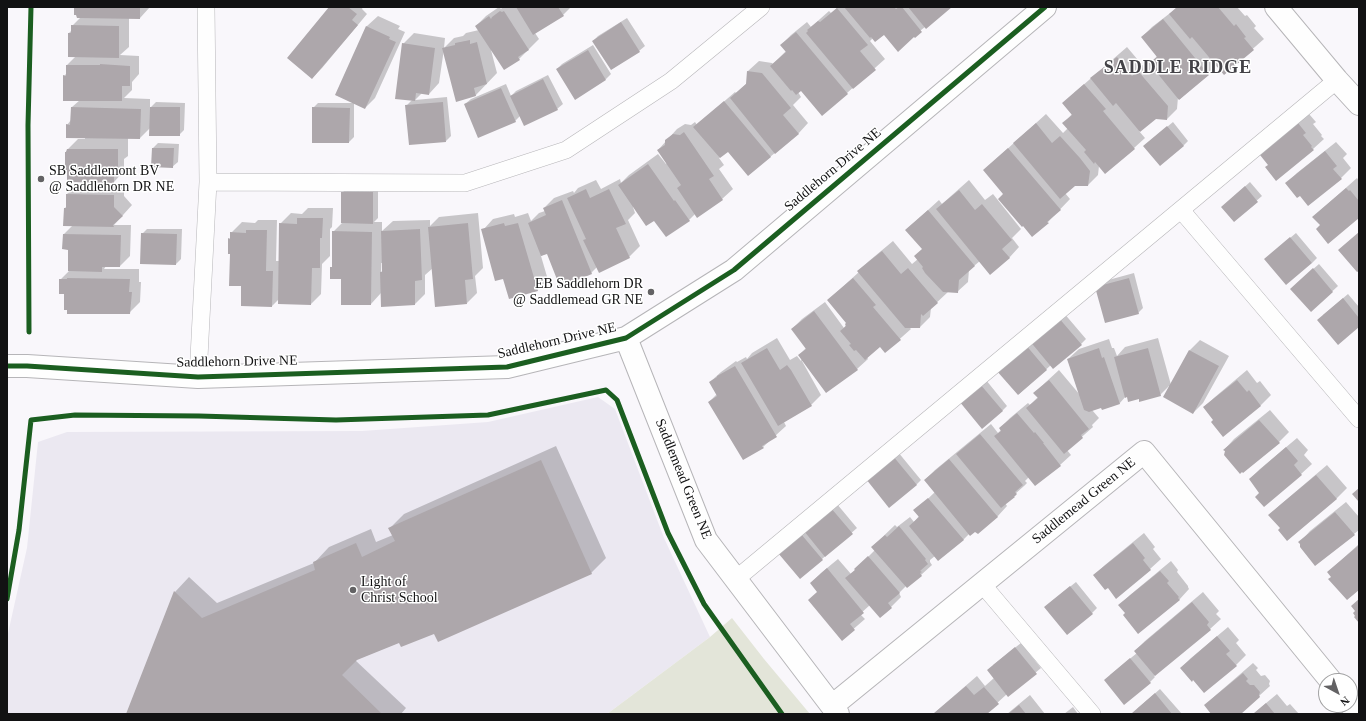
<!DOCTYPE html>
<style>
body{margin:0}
#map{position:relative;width:1366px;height:721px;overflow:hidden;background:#f9f7fb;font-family:"Times New Roman",serif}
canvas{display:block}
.frame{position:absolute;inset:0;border:8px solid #121213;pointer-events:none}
.north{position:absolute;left:1318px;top:673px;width:40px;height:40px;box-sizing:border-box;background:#fff;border:1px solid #a0a0a1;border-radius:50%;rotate:140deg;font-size:11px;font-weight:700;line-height:16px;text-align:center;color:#121213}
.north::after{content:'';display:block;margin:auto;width:14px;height:18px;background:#636264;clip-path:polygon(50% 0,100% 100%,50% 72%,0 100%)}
</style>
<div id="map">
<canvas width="1366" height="721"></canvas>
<div class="frame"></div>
<div class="north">N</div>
</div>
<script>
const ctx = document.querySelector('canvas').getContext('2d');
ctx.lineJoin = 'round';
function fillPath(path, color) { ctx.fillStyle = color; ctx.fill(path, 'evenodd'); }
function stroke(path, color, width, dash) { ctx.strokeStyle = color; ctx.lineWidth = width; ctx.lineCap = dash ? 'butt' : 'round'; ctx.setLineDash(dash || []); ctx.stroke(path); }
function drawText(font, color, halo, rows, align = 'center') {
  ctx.font = font + ' "Times New Roman",serif'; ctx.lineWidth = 3; ctx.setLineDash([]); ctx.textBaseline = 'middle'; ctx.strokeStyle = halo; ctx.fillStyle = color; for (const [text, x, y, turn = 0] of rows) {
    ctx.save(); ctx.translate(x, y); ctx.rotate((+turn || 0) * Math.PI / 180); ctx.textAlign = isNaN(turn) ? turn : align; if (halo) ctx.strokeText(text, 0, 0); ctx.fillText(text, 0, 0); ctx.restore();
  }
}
fillPath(new Path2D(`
 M 598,397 L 615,409 L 664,538 L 710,637 L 607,714 L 7,714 L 7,638 L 27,548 L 38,442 L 67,432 L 362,431 L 488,422 Z`), '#ebe8f1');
fillPath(new Path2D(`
 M 732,618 L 764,659 L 810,714 L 607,714 L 710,637 Z`), '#e3e5d9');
fillPath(new Path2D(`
 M 75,7 L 150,7 L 140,18 L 129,18 L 129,47 L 120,55 L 139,56 L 139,74 L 132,82 L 132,90 L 124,98 L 150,99 L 150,108 L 156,102 L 185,103 L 184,130 L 179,135 L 151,127 L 140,138 L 128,138 L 128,156 L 124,159 L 124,171 L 114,182 L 67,166 L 66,152 L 68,149 L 78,139 L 85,139 L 85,137 L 67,125 L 71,120 L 72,107 L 80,100 L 64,76 L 67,73 L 67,65 L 76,56 L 69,33 L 72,30 L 72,26 L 81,17 Z
 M 331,7 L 363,7 L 362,9 L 367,14 L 322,68 L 312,78 Z
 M 499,7 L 501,9 L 503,7 L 571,7 L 563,15 L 535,33 L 539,39 L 519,59 L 491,50 L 497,73 L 475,96 L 444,49 L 439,83 L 429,94 L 422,93 L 415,100 L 447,97 L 451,136 L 446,141 L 406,106 L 412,100 L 403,44 L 414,33 L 445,38 L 444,48 L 454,38 L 463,36 L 466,33 L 479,30 L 476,26 L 486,16 Z
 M 838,7 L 951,7 L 912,37 L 884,33 L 873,38 L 870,41 L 885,59 L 847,93 L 801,89 L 798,92 L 801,97 L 793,105 L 808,123 L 798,134 L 770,157 L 728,150 L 719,158 L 724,165 L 719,169 L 733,189 L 722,199 L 697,216 L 695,214 L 689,220 L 666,236 L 654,219 L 634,207 L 633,207 L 635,213 L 628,220 L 640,246 L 629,257 L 597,267 L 591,273 L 547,253 L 541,256 L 548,280 L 537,290 L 504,278 L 483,230 L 493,219 L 514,214 L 515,217 L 528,213 L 531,221 L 539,213 L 545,211 L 544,208 L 554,198 L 573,191 L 574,193 L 578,188 L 596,180 L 601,189 L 620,179 L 621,183 L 629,175 L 658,154 L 666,164 L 667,163 L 658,150 L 677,129 L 685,124 L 691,125 L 695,122 L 697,125 L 735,92 L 736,93 L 747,83 L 748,71 L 759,61 L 772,63 L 773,64 L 786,51 L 781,45 L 791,35 L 807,22 L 811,27 L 829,11 L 831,13 Z
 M 1178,7 L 1237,7 L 1245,16 L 1247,15 L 1256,26 L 1254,28 L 1264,39 L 1224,74 L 1218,65 L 1180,99 L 1178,97 L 1177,109 L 1167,119 L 1156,118 L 1139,131 L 1145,138 L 1134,148 L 1099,166 L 1098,175 L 1088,185 L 1075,184 L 1065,193 L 1070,199 L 1048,222 L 1033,235 L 1004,194 L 984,170 L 1046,114 L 1063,133 L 1068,128 L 1064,123 L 1072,114 L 1074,93 L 1127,47 L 1143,66 L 1149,61 L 1151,63 L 1157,56 L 1142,37 L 1152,27 Z
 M 378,16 L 400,26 L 398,29 L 405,32 L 375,98 L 365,108 L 354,103 L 354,137 L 349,142 L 313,108 L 318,103 L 354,103 L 336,95 L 367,26 Z
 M 627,18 L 645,46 L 639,51 L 612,69 L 593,41 L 598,36 Z
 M 593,45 L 611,74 L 606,79 L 575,98 L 557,69 L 562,64 Z
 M 548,75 L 563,104 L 557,109 L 520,116 L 515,121 L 465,104 L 471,99 L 506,84 L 511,96 L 516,91 Z
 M 1309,114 L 1316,122 L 1313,124 L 1322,135 L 1321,136 L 1324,139 L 1313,149 L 1277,179 L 1269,164 L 1272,145 Z
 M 1173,122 L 1188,141 L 1183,146 L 1150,141 Z
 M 1336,142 L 1347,154 L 1343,158 L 1351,168 L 1341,178 L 1300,194 L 1287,183 L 1297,173 Z
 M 158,143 L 179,144 L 178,162 L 172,167 L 153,148 Z
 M 1357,178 L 1359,181 L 1359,216 L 1321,225 L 1313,217 Z
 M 969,180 L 985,200 L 993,194 L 1021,229 L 1012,238 L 1019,247 L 1009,258 L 980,261 L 969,270 L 968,282 L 957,292 L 949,291 L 931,308 L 930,317 L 920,327 L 909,327 L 911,329 L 885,352 L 880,346 L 867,357 L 868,359 L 857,369 L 802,361 L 821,395 L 811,405 L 784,422 L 786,426 L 763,447 L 709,402 L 717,394 L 710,382 L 721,372 L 736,361 L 737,362 L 746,357 L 747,359 L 752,353 L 777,338 L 790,360 L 797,356 L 801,361 L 802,359 L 799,355 L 806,348 L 792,329 L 802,319 L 825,302 L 844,328 L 847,323 L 828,300 L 859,272 L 858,271 L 869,261 L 893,241 L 912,264 L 918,259 L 923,249 L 906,230 L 939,200 L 942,204 Z
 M 1250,182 L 1262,196 L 1234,220 L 1222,207 Z
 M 78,184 L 124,185 L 124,196 L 132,205 L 114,225 L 131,225 L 130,256 L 120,266 L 106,266 L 104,269 L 139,269 L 139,282 L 141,282 L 140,302 L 129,313 L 65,293 L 60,280 L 69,271 L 69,249 L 64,234 L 73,225 L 65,208 L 67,206 L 67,194 Z
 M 378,187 L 378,218 L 374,222 L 382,222 L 382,231 L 393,221 L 430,220 L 430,226 L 439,217 L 478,213 L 483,268 L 475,276 L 477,293 L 467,303 L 433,268 L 425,275 L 425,294 L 415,304 L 381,293 L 371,304 L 342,278 L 333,266 L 333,232 L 342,223 L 342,193 L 347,188 ZM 381,263 L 383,263 L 383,270 L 381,272 Z
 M 308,208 L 333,208 L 332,227 L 330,229 L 330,256 L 322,264 L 321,294 L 311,304 L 279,299 L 272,306 L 242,285 L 231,253 L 229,239 L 231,237 L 231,233 L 242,222 L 255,223 L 258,220 L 277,220 L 276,261 L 280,261 L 280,224 L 291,213 L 302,214 Z
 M 147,229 L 182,229 L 181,259 L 176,264 L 142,234 Z
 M 1296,233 L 1317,258 L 1312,263 L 1271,254 Z
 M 1319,264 L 1338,286 L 1311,311 L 1296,284 Z
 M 1134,273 L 1143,308 L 1138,313 L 1105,322 L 1101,282 Z
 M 1348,294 L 1359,307 L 1359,326 L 1323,315 Z
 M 1063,312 L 1086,339 L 1081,344 L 1051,365 L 1019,394 L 998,370 Z
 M 1158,338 L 1171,385 L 1190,350 L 1200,340 L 1229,356 L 1203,403 L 1193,413 L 1169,386 L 1160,395 L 1139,398 L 1127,395 L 1119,404 L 1102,406 L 1092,410 L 1099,418 L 1092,425 L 1093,427 L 1067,450 L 1071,455 L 1060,465 L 1035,485 L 1029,477 L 1025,481 L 1027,483 L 1024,486 L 1005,503 L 1007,506 L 997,517 L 970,533 L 963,540 L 935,556 L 930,560 L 930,562 L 932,565 L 921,575 L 907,587 L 906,586 L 899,593 L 901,597 L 891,607 L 870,605 L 860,614 L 865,619 L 842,639 L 818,591 L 811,583 L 821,573 L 838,559 L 851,574 L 875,550 L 872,547 L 895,525 L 897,527 L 910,517 L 914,522 L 919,516 L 915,511 L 935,492 L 925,480 L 935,470 L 991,424 L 998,433 L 1001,430 L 1000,428 L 1010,418 L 1028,403 L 1030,405 L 1038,397 L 1034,393 L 1059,370 L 1080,395 L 1068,359 L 1079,349 L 1109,339 L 1112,348 L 1114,348 L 1117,356 L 1125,347 Z
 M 1247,370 L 1257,383 L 1260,381 L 1271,395 L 1261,405 L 1223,436 L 1214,419 L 1204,407 L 1215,397 Z
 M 986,380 L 1007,406 L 1002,411 L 961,401 Z
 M 1270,410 L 1289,432 L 1279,442 L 1243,472 L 1224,450 L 1234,439 Z
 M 1297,438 L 1308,450 L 1304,455 L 1312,464 L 1301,474 L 1260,493 L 1250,479 L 1260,469 Z
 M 556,446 L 606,558 L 591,573 L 434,632 L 400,642 L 355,660 L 406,708 L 401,714 L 127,714 L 175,592 L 189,577 L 217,603 L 314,563 L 329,547 L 371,529 L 376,542 L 393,535 L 389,529 L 404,514 Z
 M 898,452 L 921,480 L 916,485 L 867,479 Z
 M 1327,465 L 1347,488 L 1336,499 L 1281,528 L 1270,515 L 1280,505 Z
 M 1346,502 L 1359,517 L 1359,530 L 1315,565 L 1300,542 L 1310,531 Z
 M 837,504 L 857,528 L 822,559 L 780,553 Z
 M 1144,533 L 1155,547 L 1153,549 L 1161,559 L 1150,569 L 1116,597 L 1108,586 L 1094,575 L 1105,565 Z
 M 1359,544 L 1359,588 L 1332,577 L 1328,572 Z
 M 1171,561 L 1178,570 L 1177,572 L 1188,586 L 1188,587 L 1189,589 L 1179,600 L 1126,613 L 1120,605 L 1130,595 Z
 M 1076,582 L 1097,608 L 1092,613 L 1051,602 Z
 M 1203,592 L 1219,611 L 1216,614 L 1221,619 L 1210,629 L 1154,676 L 1155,677 L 1150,682 L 1110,675 L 1137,653 L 1135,651 L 1145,641 Z
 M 1228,627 L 1239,640 L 1236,643 L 1246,655 L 1236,665 L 1194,679 L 1181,668 L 1191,658 Z
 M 1021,643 L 1041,668 L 1008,696 L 1007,694 L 985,714 L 933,714 L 977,676 L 985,686 L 994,678 L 993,665 Z
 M 1253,663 L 1258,668 L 1256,670 L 1261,676 L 1265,675 L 1270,681 L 1269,684 L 1270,686 L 1239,714 L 1214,714 L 1205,705 L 1216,695 Z
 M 1160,689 L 1182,714 L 1134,714 L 1138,708 Z
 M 1277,694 L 1287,706 L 1290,704 L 1299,714 L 1253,714 Z
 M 1030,695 L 1045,714 L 1007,714 Z
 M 1073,707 L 1078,714 L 1064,714 Z`), '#0003');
fillPath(new Path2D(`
 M 74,7 L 140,7 L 140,19 L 77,18 L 76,15 L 74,15 Z
 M 329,7 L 348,7 L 357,14 L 352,20 L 358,25 L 312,79 L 287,58 Z
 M 516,7 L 558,7 L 564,16 L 533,35 Z
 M 844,7 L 894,7 L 896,9 L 899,7 L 902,7 L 922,32 L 915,38 L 914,37 L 898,52 L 884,35 L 875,42 L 871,37 L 870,38 Z
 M 908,7 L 952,7 L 926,29 Z
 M 1177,7 L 1218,7 L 1234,26 L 1236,24 L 1246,37 L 1244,38 L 1254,50 L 1224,75 L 1192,37 L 1190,39 L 1169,14 Z
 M 837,8 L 868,45 L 860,51 L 876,70 L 853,89 L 806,33 L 808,31 L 807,30 L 818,21 L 820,22 Z
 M 500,11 L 502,12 L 504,11 L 529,50 L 518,57 L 520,60 L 504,70 L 475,26 L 489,16 L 491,19 L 492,17 Z
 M 1163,19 L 1209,75 L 1179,100 L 1149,63 L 1157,57 L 1141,37 Z
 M 621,22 L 640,52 L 611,70 L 592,41 Z
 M 71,25 L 119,26 L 119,58 L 68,57 L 68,33 L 71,33 Z
 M 366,26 L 390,37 L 389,39 L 396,42 L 365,109 L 335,95 Z
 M 796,32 L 848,94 L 822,116 L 801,91 L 796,95 L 792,90 L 791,91 L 770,66 L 786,52 L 780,45 Z
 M 470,40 L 470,44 L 477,42 L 487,84 L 474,88 L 476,96 L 456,102 L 442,48 L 455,45 L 455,43 Z
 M 402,43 L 435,48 L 429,95 L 416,93 L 415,101 L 395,99 Z
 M 588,50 L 606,80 L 575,100 L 556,69 Z
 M 1117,57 L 1132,76 L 1138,71 L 1168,106 L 1167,120 L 1156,119 L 1140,132 L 1116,103 L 1113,106 L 1090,78 Z
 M 100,64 L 130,66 L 130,86 L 122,86 L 122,101 L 63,101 L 63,75 L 66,76 L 66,65 L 100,65 Z
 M 747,71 L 762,73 L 791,108 L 783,115 L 799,134 L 775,154 L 730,98 L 746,84 Z
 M 543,79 L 558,110 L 524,126 L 510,96 Z
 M 1084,84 L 1106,109 L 1103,111 L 1135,149 L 1105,174 L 1095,162 L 1094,164 L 1084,152 L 1086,150 L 1062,123 L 1072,115 L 1062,103 Z
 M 501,88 L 516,122 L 478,138 L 464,104 Z
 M 724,101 L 771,157 L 748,176 L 728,152 L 720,158 L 693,127 Z
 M 443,102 L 446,142 L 409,145 L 405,105 Z
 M 71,107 L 141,109 L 140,139 L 66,138 L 66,124 L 70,125 Z
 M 150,107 L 180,107 L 180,136 L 149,136 Z
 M 312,107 L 350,108 L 349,143 L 312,143 Z
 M 1036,123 L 1052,143 L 1060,136 L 1080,158 L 1090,171 L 1088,186 L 1075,186 L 1060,199 L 1013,143 Z
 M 1298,123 L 1306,133 L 1303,135 L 1312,146 L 1311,147 L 1314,150 L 1276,181 L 1265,167 L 1268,165 L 1260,155 Z
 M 1167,126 L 1184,146 L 1160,166 L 1143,146 Z
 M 684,132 L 714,176 L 709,179 L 723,200 L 697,218 L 677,188 L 681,185 L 657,150 L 665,145 L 665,140 L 673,134 L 680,135 Z
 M 152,148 L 174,148 L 173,168 L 151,167 Z
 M 1008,148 L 1061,210 L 1047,222 L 1049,223 L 1032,237 L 1023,226 L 1022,227 L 998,199 L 1003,194 L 983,170 Z
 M 67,149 L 118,149 L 118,167 L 114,167 L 114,183 L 67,182 L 67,170 L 65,170 L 66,167 L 65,167 L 65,152 L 66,152 Z
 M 1325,151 L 1337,166 L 1333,169 L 1342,179 L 1308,206 L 1300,196 L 1297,198 L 1285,183 Z
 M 648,164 L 674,201 L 675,200 L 690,221 L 666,237 L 654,221 L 646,226 L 618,185 Z
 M 1245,186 L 1258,202 L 1234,222 L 1221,207 Z
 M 1346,188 L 1349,191 L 1350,190 L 1359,201 L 1359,218 L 1328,244 L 1316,229 L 1320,225 L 1312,217 Z
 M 586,189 L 590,198 L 609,189 L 626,224 L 616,228 L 630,258 L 599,273 L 583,240 L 586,239 L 567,198 Z
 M 959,190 L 975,210 L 982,204 L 1012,240 L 1002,249 L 1010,258 L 990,275 L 936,209 Z
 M 341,192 L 373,192 L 373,224 L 341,223 Z
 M 66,194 L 114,195 L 114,207 L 123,216 L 113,225 L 114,227 L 63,226 L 64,208 L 66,208 Z
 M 562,200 L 592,274 L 560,287 L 547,254 L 541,256 L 528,223 L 546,215 L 543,208 Z
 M 928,210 L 975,266 L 959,280 L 958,293 L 943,292 L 925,273 L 922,268 L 923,267 L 914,256 L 922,249 L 905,230 Z
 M 297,218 L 323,218 L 322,238 L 320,238 L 320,268 L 312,268 L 311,305 L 278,304 L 279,223 L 297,224 Z
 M 468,223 L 473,279 L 465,280 L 467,304 L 435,307 L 428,227 Z
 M 504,223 L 505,226 L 518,223 L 538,291 L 509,299 L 503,279 L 495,281 L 481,229 Z
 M 420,229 L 422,280 L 415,281 L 415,305 L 381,307 L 380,272 L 382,272 L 381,231 Z
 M 246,230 L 267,230 L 266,271 L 273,271 L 272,307 L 241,306 L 241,286 L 229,286 L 230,254 L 228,254 L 228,238 L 230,239 L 230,232 L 246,233 Z
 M 332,231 L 372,232 L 371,305 L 341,305 L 341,279 L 330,279 L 330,267 L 332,267 Z
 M 1359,232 L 1359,271 L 1357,272 L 1338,250 Z
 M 141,233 L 177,234 L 176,265 L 140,264 Z
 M 63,234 L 121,235 L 120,267 L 102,267 L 102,272 L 68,271 L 68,250 L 62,249 Z
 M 1290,237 L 1312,263 L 1286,285 L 1264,259 Z
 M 882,251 L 901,274 L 908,268 L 938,303 L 923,316 L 921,314 L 920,328 L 905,328 L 857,271 Z
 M 1313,268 L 1333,292 L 1311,312 L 1290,289 Z
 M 67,278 L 130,279 L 129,292 L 132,292 L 130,314 L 67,314 L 67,310 L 64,310 L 64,294 L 59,294 L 59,279 L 67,279 Z
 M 853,278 L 876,305 L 873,307 L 901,340 L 885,353 L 880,347 L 865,360 L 856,350 L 854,351 L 849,345 L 851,344 L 840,331 L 846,326 L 845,324 L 846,323 L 827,300 Z
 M 1129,278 L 1139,314 L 1105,323 L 1095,287 Z
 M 1343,298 L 1359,318 L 1359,327 L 1338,345 L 1317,320 Z
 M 814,311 L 858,370 L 826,393 L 798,355 L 806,349 L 791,329 Z
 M 1058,317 L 1082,345 L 1053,369 L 1029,340 Z
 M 1025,344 L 1047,370 L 1018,395 L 996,370 Z
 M 767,348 L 780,370 L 787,365 L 791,370 L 812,406 L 778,426 L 741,363 Z
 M 1099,348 L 1102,358 L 1104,357 L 1120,404 L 1102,410 L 1101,408 L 1089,412 L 1084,410 L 1067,359 Z
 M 1148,348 L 1161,396 L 1139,402 L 1139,399 L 1128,402 L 1127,397 L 1125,398 L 1114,357 Z
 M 1189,350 L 1219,366 L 1193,414 L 1163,397 Z
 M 735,366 L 777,437 L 762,446 L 764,448 L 743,460 L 708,402 L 717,396 L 709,382 L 717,377 L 717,376 Z
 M 1049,380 L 1089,429 L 1081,435 L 1083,438 L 1064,454 L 1026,408 L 1038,398 L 1033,393 Z
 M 1237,380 L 1247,392 L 1249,390 L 1261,406 L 1223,437 L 1211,422 L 1213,420 L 1203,407 Z
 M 980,384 L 1003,411 L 982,429 L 959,401 Z
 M 1017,413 L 1034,433 L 1035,432 L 1044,443 L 1043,443 L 1061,466 L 1035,486 L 994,436 L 1001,431 L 999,428 Z
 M 1259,420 L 1280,443 L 1243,473 L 1242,472 L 1240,474 L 1224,455 L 1225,451 L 1223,450 Z
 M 980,434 L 1023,485 L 1015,492 L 1017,494 L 1014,497 L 1015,497 L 1001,508 L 956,454 Z
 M 1286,447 L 1298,461 L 1294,465 L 1302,475 L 1264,507 L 1255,497 L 1259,493 L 1249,479 Z
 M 893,456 L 917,485 L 889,508 L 866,479 Z
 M 949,459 L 998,517 L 978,534 L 975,532 L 970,536 L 924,480 Z
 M 541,460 L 592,574 L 438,642 L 434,634 L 401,647 L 399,643 L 357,660 L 342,675 L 382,714 L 126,714 L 174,591 L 202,618 L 315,570 L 313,562 L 356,543 L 362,557 L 395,541 L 388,528 Z
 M 1316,475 L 1337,499 L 1287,541 L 1278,530 L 1280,528 L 1268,515 Z
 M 1359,488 L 1359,502 L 1352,494 Z
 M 928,498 L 964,540 L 938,561 L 909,526 L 919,517 L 913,510 Z
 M 831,508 L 853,534 L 825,557 L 804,531 Z
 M 1335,512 L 1355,535 L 1315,566 L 1300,547 L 1300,544 L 1298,542 Z
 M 899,526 L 926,559 L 925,560 L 928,564 L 920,571 L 922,572 L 920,573 L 922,576 L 907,588 L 871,547 L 885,535 L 887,537 Z
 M 801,534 L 823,560 L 800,579 L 778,553 Z
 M 1133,543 L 1145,558 L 1143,560 L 1151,570 L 1116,599 L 1108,588 L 1105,590 L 1093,575 Z
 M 1359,545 L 1359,590 L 1347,600 L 1328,579 L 1331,577 L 1327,572 Z
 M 868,556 L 900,593 L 888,603 L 892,608 L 880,618 L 845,578 L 855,570 L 854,569 Z
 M 827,568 L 864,613 L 850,624 L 855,630 L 842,641 L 808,600 L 817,592 L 810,583 Z
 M 1160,571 L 1169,581 L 1167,583 L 1179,597 L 1178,598 L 1180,600 L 1138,634 L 1123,615 L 1125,613 L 1118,605 Z
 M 1070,586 L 1093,614 L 1067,635 L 1044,607 Z
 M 1359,599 L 1359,623 L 1354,617 L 1355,616 L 1353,613 L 1355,611 L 1351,606 Z
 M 1192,602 L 1209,622 L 1207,625 L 1211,630 L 1155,676 L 1134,651 Z
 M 1217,636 L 1230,651 L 1226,654 L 1237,666 L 1204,693 L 1193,680 L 1192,682 L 1180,668 Z
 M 1015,647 L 1037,674 L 1008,697 L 987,670 Z
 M 1130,658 L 1151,683 L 1124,705 L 1104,680 Z
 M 1243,673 L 1248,679 L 1246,681 L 1250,685 L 1254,685 L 1260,692 L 1259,695 L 1260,697 L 1241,714 L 1211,714 L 1204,705 Z
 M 966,686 L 974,695 L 984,687 L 999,704 L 987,714 L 933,714 Z
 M 1155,693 L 1172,714 L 1133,714 L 1132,713 Z
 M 1266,703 L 1275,714 L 1253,714 Z
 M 1019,705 L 1026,714 L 1008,714 Z`), '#ada7ab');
const service = new Path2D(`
 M 208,182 L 465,183 L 566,150 L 671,81 L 761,7
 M 1181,210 L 1359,419
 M 198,377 L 208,182 L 206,7
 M 736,579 L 1337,80
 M 982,584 L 1092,714`);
const minor = new Path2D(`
 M 1276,7 L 1337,80 L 1359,104
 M 626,338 L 706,540 L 838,714
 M 7,366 L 27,366 L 198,377 L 507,367 L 626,338 L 734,270 L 1045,7
 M 1350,704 L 1358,714
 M 832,706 L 1144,452 L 1331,681`);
stroke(service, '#b6b5b8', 18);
stroke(minor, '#b6b5b8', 24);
stroke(service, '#fefefe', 17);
stroke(minor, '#fefefe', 22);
stroke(new Path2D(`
 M 29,332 L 28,125 L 31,7
 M 7,366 L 27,366 L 198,377 L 507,367 L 626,338 L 734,270 L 1045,7
 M 7,599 L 19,530 L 31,420 L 75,415 L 199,416 L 336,420 L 488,415 L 606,390 L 617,400 L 668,533 L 704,604 L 782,714`), '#1b5e20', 5);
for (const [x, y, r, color] of [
 [41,179,4,"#636264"],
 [651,292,4,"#636264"],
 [353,590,4,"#636264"]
]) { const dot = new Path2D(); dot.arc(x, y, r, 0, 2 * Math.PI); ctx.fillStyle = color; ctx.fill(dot); stroke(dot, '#fff', 1.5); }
drawText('14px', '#121213', '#fff', [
 ["Saddlehorn Drive NE",833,170,-40],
 ["Saddlehorn Drive NE",557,341,-13],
 ["Saddlehorn Drive NE",237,362,-1],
 ["Saddlemead Green NE",683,479,68],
 ["Saddlemead Green NE",1084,501,-39]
]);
drawText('14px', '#121213', '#fff', [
 ["SB Saddlemont BV",49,171],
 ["@ Saddlehorn DR NE",49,187],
 ["EB Saddlehorn DR",643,284,"right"],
 ["@ Saddlemead GR NE",643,300,"right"],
 ["Light of",361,582],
 ["Christ School",361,598]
], 'left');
ctx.letterSpacing = '1px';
drawText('bold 18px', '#434247', '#fff', [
 ["SADDLE RIDGE",1178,68]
]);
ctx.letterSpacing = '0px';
</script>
